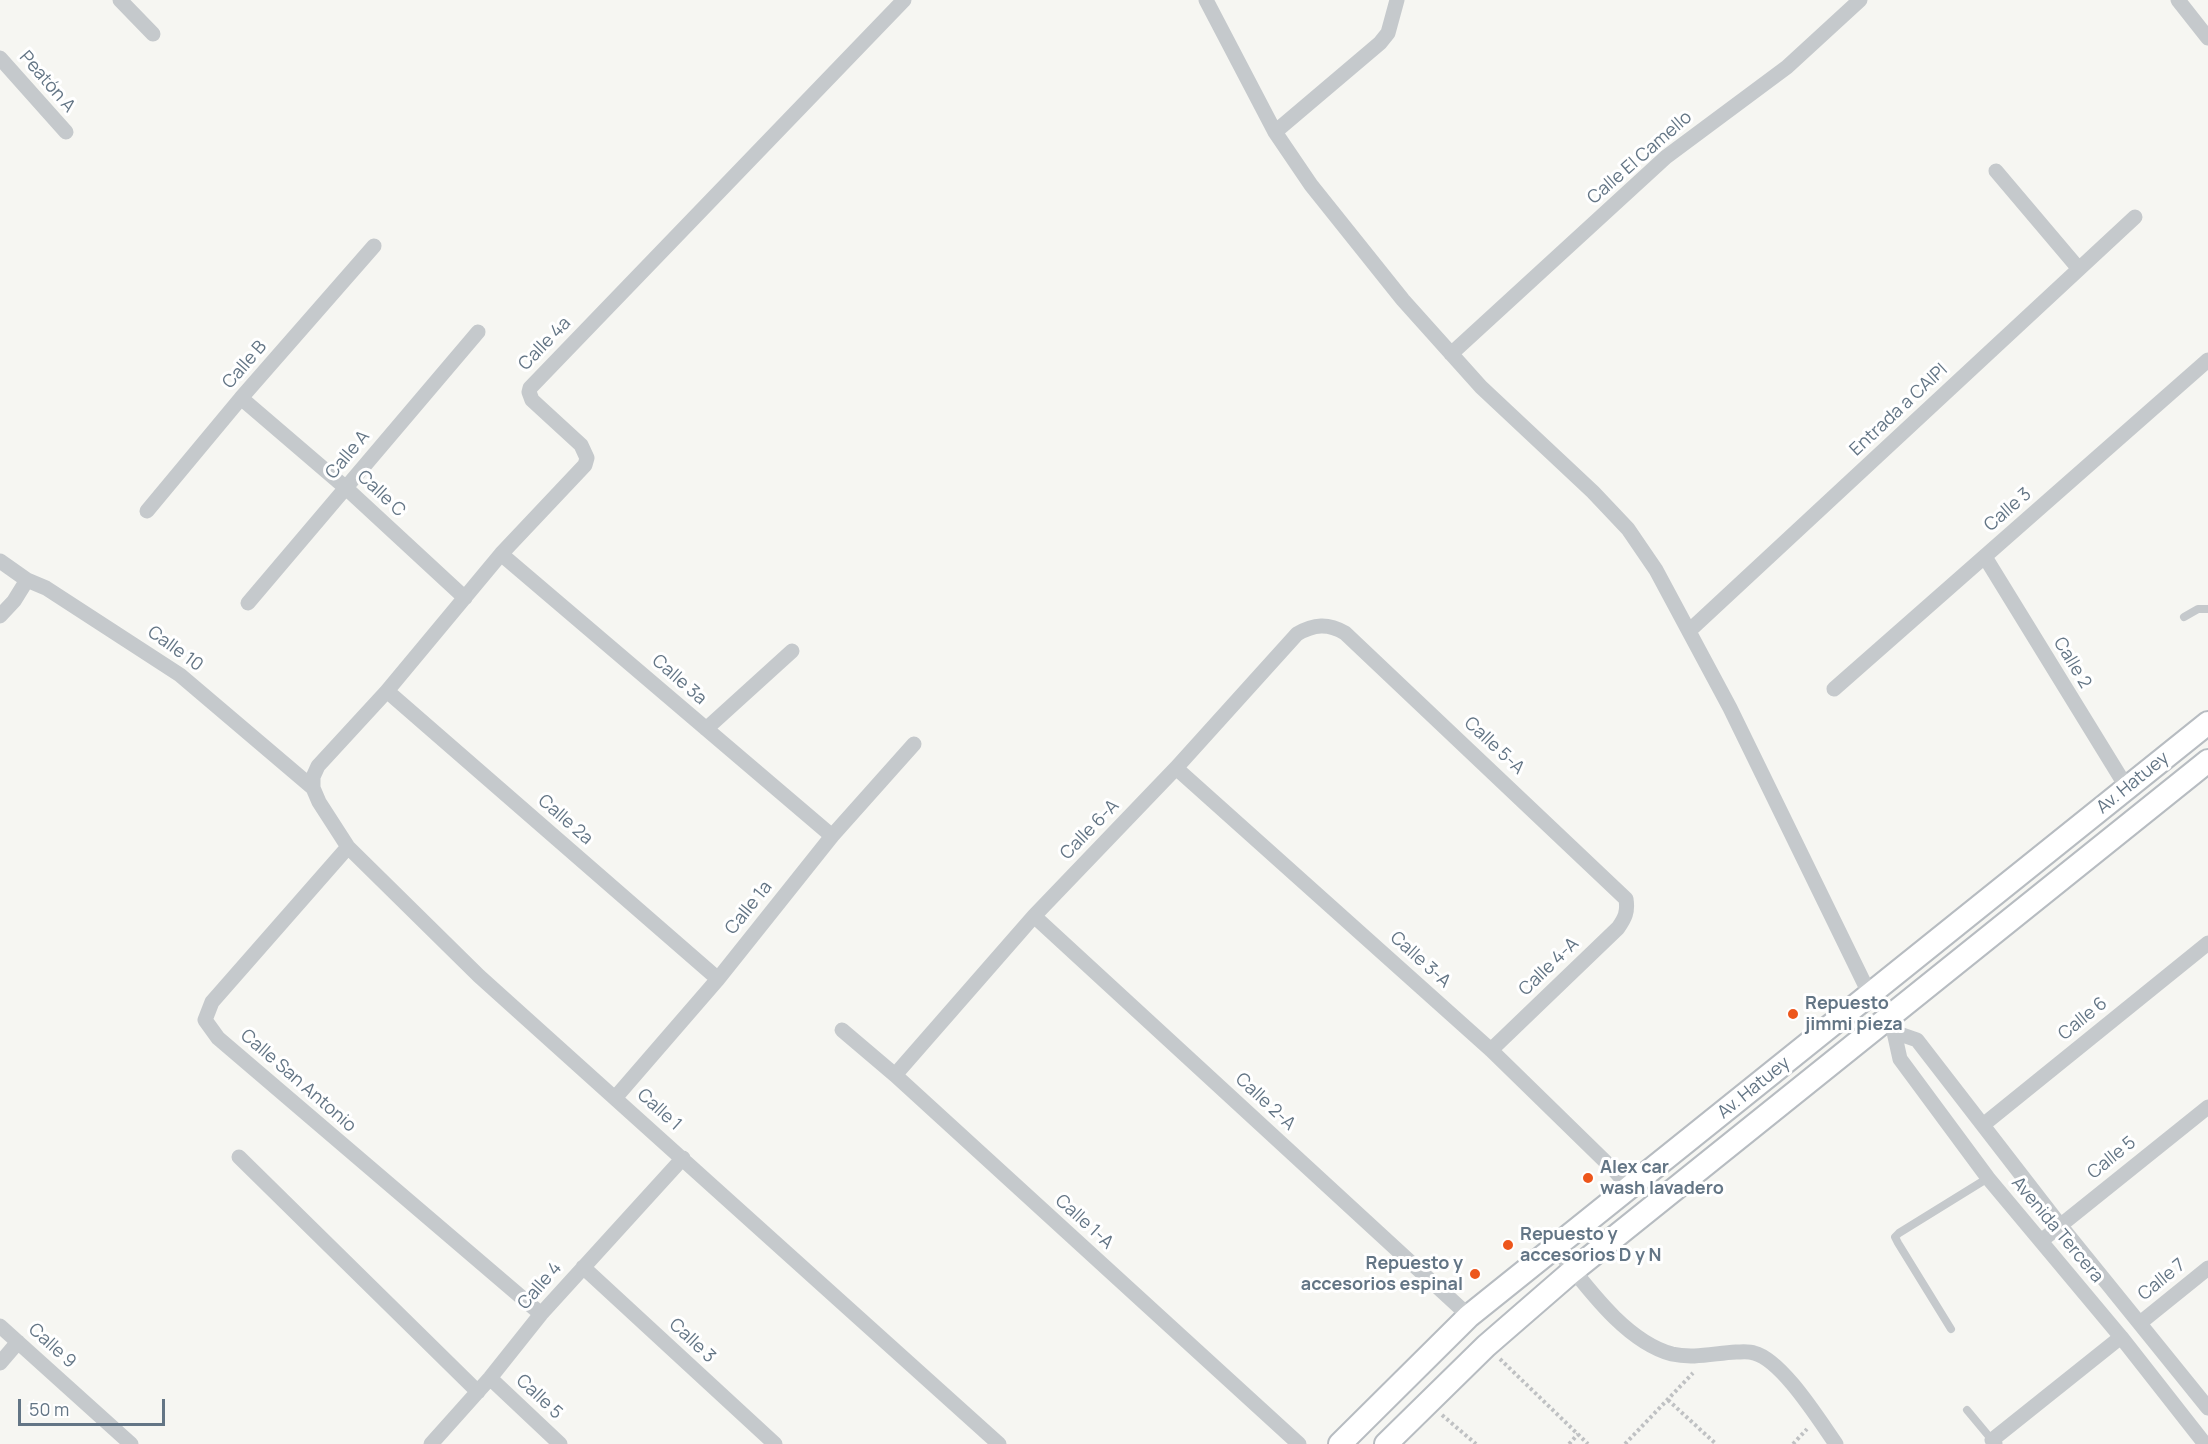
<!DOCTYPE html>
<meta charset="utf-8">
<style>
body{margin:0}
#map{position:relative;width:2208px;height:1444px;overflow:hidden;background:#f6f6f2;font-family:Manrope,sans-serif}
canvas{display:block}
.scale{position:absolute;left:18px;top:1399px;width:147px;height:27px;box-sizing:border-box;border:3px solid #637585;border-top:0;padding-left:8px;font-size:18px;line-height:21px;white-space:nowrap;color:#637585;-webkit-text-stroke:4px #fff;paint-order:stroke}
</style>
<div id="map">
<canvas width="2208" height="1444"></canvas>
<div class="scale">50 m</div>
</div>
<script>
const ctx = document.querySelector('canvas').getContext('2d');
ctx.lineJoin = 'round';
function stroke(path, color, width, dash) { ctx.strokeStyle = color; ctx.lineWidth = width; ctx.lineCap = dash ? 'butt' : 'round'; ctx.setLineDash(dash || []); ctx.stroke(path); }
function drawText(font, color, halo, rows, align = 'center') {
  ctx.font = font + ' Manrope,sans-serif'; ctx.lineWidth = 6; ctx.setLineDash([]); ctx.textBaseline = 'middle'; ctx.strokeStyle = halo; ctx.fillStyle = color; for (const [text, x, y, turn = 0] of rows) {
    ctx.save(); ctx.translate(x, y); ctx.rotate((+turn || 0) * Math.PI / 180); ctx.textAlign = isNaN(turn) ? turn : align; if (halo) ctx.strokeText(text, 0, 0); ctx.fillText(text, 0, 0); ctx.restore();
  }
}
const secondary = new Path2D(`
 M 1340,1444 L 1469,1316 L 2208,723
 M 1386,1444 L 1486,1346 L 1569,1274 L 2208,761`);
stroke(secondary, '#b7bcc1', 26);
stroke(new Path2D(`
 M 1500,1359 L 1588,1444
 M 1668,1400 L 1716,1444
 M 1442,1415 L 1476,1444
 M 1569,1444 L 1578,1434
 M 1625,1444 L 1693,1373
 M 1793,1444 L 1807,1429`), '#bfc1c3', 4, [3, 3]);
stroke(new Path2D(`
 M 2184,617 L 2198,609 L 2208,609
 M 1951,1329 L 1898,1243 L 1895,1237 L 1899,1233 L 1988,1178
 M 1967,1410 L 1992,1440`), '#c5c9cc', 8);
stroke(new Path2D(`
 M 120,0 L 153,34
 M 904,0 L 530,388 L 529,392 L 532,400 L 581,445 L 587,458 L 585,465 L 501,554 L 387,691 L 318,766 L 313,777 L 313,788 L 319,802 L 348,847 L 479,976 L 999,1444
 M 1206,0 L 1275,132 L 1311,185 L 1403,300 L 1481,387 L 1593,492 L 1628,529 L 1656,570 L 1730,708 L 1870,995
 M 2178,0 L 2208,38
 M 0,58 L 66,132
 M 1275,132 L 1380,43 L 1388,33 L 1397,0
 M 1996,171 L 2079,269
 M 1451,354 L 1666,157 L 1787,67 L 1860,0
 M 241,398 L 346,488 L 465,598
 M 147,511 L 241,398 L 374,246
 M 501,554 L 832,836
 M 1985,557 L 2127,788
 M 0,561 L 27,580 L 46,588 L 180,675 L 313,788
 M 248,603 L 478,332
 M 0,616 L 14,601 L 27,580
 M 1689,631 L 2135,217
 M 1834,689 L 2208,360
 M 387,691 L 718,979
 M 706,729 L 792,651
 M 1176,768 L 1491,1050 L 1615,1171 L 1630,1188
 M 348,847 L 212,1002 L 205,1020 L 218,1038 L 541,1314
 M 1034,916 L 1469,1316
 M 1887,1020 L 1894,1032 L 1900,1059 L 1988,1178 L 2121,1337 L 2205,1444
 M 842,1030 L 895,1075 L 1299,1444
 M 1894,1032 L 1917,1040 L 2060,1225 L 2208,1408
 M 895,1075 L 1034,916 L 1176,768 L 1297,634 C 1314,624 1328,623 1345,633 L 1626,899 C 1628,912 1625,918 1618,928 L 1491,1050
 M 615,1098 L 718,979 L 832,836 L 914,744
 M 1983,1125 L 2208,943
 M 239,1157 L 478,1392
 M 2041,1241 L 2208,1107
 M 1555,1247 C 1585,1284 1624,1341 1672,1354 C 1694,1359 1715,1353 1736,1352 C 1741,1352 1749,1351 1754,1353 C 1782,1360 1819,1420 1836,1444
 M 583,1267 L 775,1444
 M 2140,1323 L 2208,1268
 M 0,1326 L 131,1444
 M 0,1363 L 18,1342
 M 490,1378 L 560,1444
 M 431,1444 L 490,1378 L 541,1314 L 683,1158
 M 1995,1444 L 1992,1440 L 2121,1337`), '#c5c9cc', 15);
stroke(secondary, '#fff', 22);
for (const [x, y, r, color] of [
 [1793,1014,6,"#ed561b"],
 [1588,1178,6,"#ed561b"],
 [1508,1245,6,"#ed561b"],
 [1475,1274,6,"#ed561b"]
]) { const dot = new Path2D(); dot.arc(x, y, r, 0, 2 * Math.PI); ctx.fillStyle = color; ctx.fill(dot); stroke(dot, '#fff', 2); }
drawText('18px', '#637585', '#fff', [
 ["Peatón A",47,82,49],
 ["Calle El Camello",1640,158,-41],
 ["Calle 4a",545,344,-46],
 ["Calle B",245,365,-49],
 ["Entrada a CAIPI",1899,410,-43],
 ["Calle A",348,455,-50],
 ["Calle C",381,494,43],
 ["Calle 3",2008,510,-41],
 ["Calle 10",175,649,36],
 ["Calle 2",2072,663,59],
 ["Calle 3a",679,680,41],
 ["Calle 5-A",1494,746,43],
 ["Av. Hatuey",2133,783,-39],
 ["Calle 2a",565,820,41],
 ["Calle 6-A",1090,830,-46],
 ["Calle 1a",749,908,-51],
 ["Calle 3-A",1420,960,42],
 ["Calle 4-A",1549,967,-44],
 ["Calle 6",2083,1019,-39],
 ["Calle San Antonio",298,1081,41],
 ["Av. Hatuey",1754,1088,-39],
 ["Calle 2-A",1265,1102,43],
 ["Calle 1",659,1110,42],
 ["Calle 5",2112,1158,-39],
 ["Calle 1-A",1084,1222,42],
 ["Avenida Tercera",2057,1230,50],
 ["Calle 7",2162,1280,-39],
 ["Calle 4",540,1286,-49],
 ["Calle 3",692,1341,43],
 ["Calle 9",52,1346,42],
 ["Calle 5",539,1397,43]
]);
drawText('bold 18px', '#637585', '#fff', [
 ["Repuesto",1805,1004],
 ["jimmi pieza",1805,1025],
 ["Alex car",1600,1168],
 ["wash lavadero",1600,1189],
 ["Repuesto y",1520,1235],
 ["accesorios D y N",1520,1256],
 ["Repuesto y",1463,1264,"right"],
 ["accesorios espinal",1463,1285,"right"]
], 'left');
</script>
